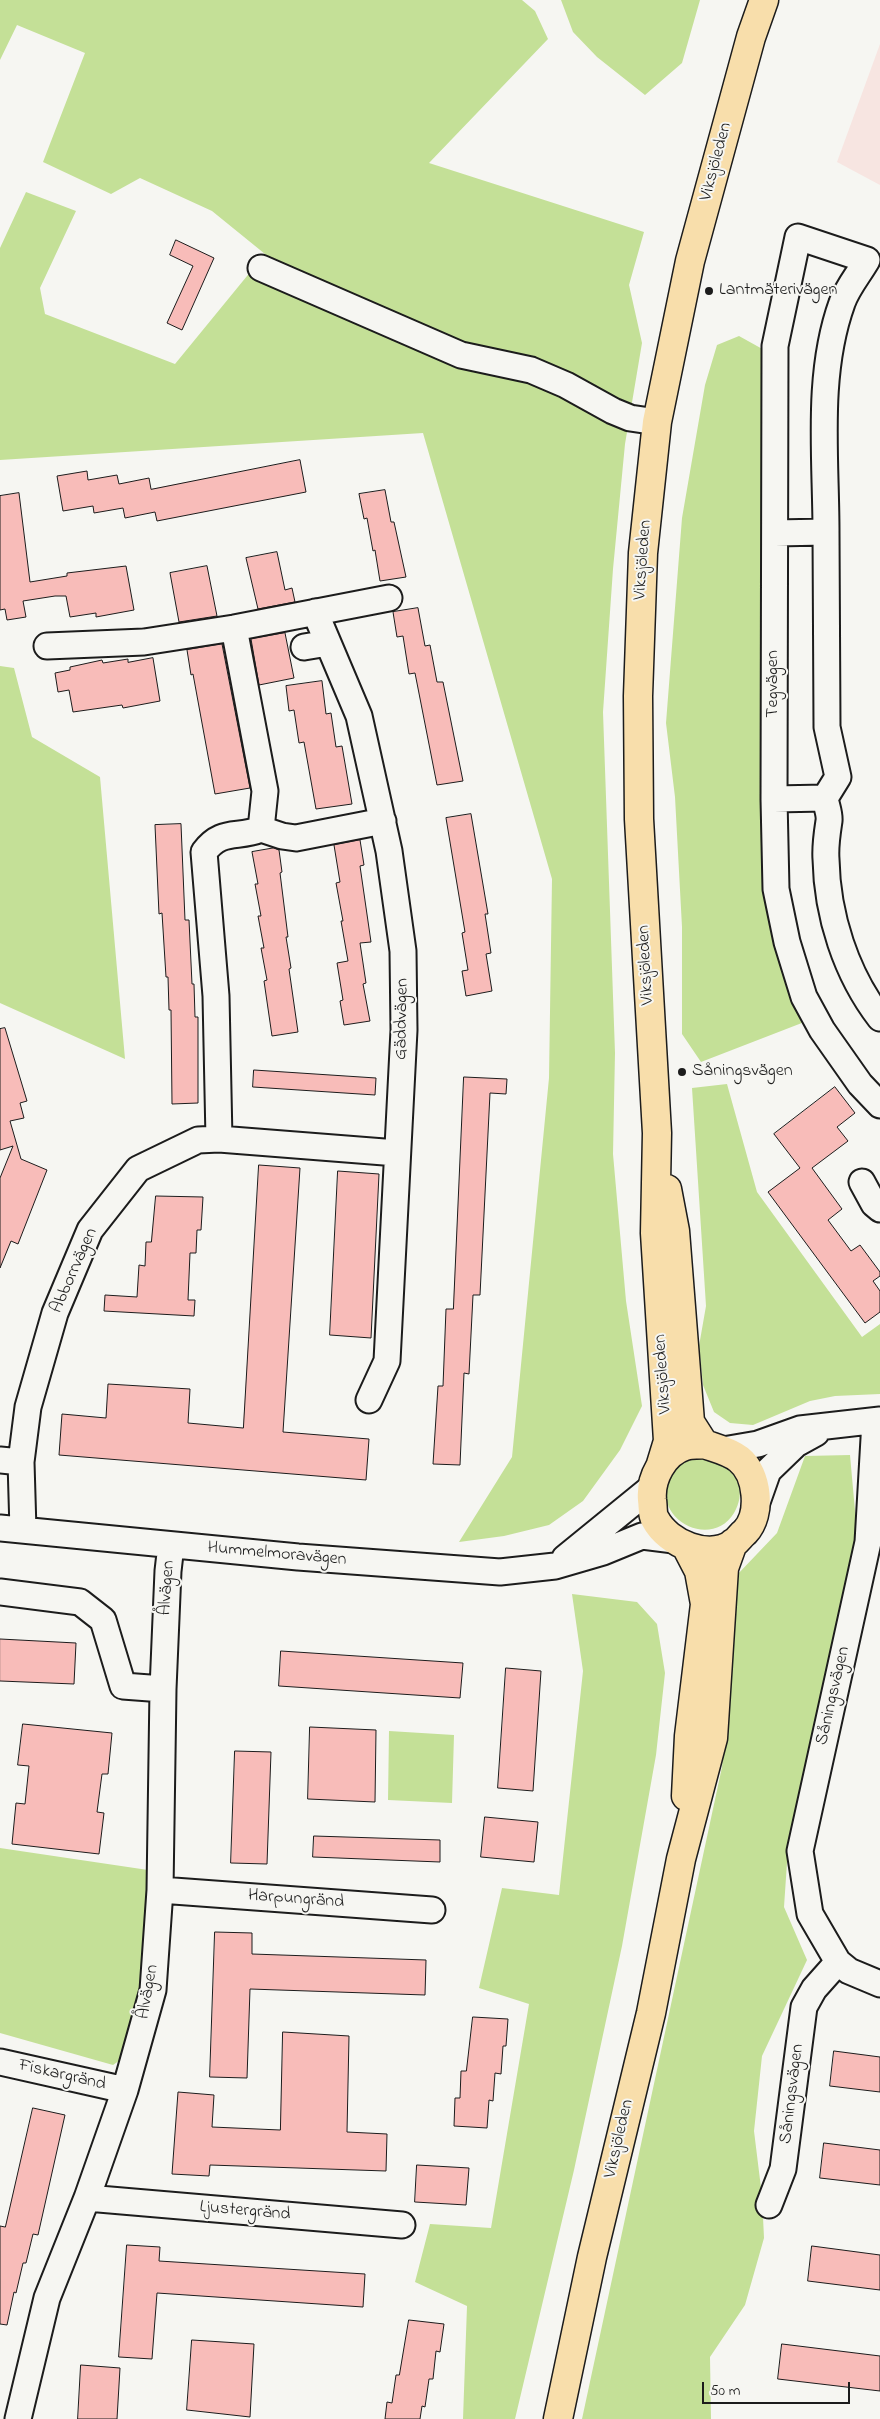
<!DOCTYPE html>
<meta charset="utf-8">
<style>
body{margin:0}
#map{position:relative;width:880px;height:2419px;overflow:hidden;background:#f6f6f2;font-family:"Indie Flower",sans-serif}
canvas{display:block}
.scale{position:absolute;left:702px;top:2382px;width:148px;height:22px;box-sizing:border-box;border:2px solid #1c1c1c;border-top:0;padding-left:6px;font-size:15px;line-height:18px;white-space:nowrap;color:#1c1c1c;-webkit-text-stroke:4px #f6f6f2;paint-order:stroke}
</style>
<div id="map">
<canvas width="880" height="2419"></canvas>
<div class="scale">50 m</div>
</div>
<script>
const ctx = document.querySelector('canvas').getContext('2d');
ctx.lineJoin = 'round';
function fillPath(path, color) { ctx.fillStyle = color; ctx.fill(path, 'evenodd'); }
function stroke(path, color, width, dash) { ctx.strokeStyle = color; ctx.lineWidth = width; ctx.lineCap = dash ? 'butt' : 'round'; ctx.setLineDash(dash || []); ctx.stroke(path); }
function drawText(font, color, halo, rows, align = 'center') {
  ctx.font = font + ' "Indie Flower",sans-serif'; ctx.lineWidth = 4; ctx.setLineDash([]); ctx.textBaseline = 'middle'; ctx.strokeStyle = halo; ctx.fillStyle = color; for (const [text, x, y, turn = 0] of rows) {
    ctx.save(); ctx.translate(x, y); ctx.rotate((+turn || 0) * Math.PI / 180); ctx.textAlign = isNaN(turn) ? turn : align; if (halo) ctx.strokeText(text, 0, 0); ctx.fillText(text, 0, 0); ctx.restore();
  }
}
fillPath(new Path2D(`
 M 880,44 L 880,185 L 837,162 Z`), '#f7e5e1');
fillPath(new Path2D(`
 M 0,0 L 522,0 L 535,11 L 548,39 L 429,163 L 644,232 L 629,285 L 642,343 L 625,444 L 613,569 L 603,712 L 615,1053 L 613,1154 L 626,1301 L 642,1406 L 620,1450 L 583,1501 L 549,1525 L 504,1536 L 459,1542 L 512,1457 L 549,1078 L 552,879 L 423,433 L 0,460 L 0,248 L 26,192 L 76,211 L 40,288 L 45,314 L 175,364 L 265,254 L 212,211 L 140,178 L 111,194 L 43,162 L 85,53 L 17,25 L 0,60 Z
 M 561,0 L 700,0 L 682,63 L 645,95 L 597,57 L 573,32 Z
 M 739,336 L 766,351 L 764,743 L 772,933 L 807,1021 L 701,1062 L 682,1034 L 682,927 L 675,797 L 666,723 L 682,518 L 705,385 L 717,345 Z
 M 0,666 L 14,668 L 32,737 L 100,777 L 125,1059 L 0,1003 Z
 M 727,1084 L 757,1192 L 862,1337 L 880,1324 L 880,1394 L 835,1396 L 810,1401 L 753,1425 L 730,1423 L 714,1412 L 703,1385 L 699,1346 L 706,1306 L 692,1088 Z
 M 690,1455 L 725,1461 C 738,1478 746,1492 734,1513 C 713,1548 657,1523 667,1484 C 668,1480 669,1473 671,1470 C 676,1464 684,1460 690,1455 Z
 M 850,1455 L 857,1533 L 788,1848 L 784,1907 L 807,1960 L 762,2056 L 754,2131 L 762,2196 L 764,2238 L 745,2305 L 710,2357 L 711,2419 L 582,2419 L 722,1767 L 736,1576 L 777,1533 L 805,1456 Z
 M 572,1594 L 637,1602 L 657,1624 L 665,1673 L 656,1755 L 622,1946 L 574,2170 L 515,2419 L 463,2419 L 467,2306 L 415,2282 L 430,2224 L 491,2228 L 529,2004 L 479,1988 L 502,1888 L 559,1895 L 583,1671 Z
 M 389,1731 L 454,1735 L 452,1803 L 388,1800 Z
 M 0,1848 L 148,1870 L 146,1990 L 130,2053 L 113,2065 L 0,2033 Z`), '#c4e097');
const building = new Path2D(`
 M 176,240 L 214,258 L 182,330 L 167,323 L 193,266 L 170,255 Z
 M 300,460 L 306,492 L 157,521 L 155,512 L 125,518 L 123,508 L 94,513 L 93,506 L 63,511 L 57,476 L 87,471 L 88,480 L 117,475 L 119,484 L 149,478 L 151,489 Z
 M 385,490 L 391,522 L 394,522 L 406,577 L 380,581 L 375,550 L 373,551 L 367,518 L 364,519 L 359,494 Z
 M 19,493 L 30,582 L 67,576 L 67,573 L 126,566 L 134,610 L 96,617 L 96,613 L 70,617 L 66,596 L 55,596 L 23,601 L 26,617 L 7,620 L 5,609 L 0,610 L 0,496 Z
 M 277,552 L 285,590 L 292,588 L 295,602 L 258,609 L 246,558 Z
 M 207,566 L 217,616 L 179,622 L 170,573 Z
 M 418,608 L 425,646 L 430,645 L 437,682 L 443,682 L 463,781 L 437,785 L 415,673 L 409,674 L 403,636 L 397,637 L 393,612 Z
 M 285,633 L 294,678 L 259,685 L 251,639 Z
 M 222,644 L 250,788 L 215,794 L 193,674 L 191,675 L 187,650 Z
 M 153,658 L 160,701 L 123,708 L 122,705 L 73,712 L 69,690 L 58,692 L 55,673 L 70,670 L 70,667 L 102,660 L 103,663 L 128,659 L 128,662 Z
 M 322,681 L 326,714 L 331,713 L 336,747 L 342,746 L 352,804 L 316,809 L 304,742 L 299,743 L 294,710 L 289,711 L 286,686 Z
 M 471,814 L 488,914 L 485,914 L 491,953 L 486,954 L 492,991 L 466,996 L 462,971 L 468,970 L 462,933 L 465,932 L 446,818 Z
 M 181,824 L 185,920 L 189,920 L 192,984 L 194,984 L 195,1017 L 198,1017 L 198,1103 L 172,1104 L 171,1010 L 169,1010 L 168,977 L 166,977 L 162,913 L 159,914 L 155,825 Z
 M 360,840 L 364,865 L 360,866 L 371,942 L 360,943 L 366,983 L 363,984 L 370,1021 L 344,1025 L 340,1001 L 343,1000 L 337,963 L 348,961 L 341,921 L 343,921 L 336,883 L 340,882 L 334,845 Z
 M 274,848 L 279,850 L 282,872 L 280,873 L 288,937 L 286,937 L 291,968 L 289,969 L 298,1032 L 272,1036 L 264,981 L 267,980 L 261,948 L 264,948 L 258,916 L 261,916 L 255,884 L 258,884 L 252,852 Z
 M 5,1028 L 27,1101 L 20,1103 L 24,1118 L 10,1121 L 21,1159 L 47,1170 L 18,1244 L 11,1241 L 0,1268 L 0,1178 L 13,1146 L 0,1150 L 0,1029 Z
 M 254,1070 L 376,1078 L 375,1095 L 253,1087 Z
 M 464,1077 L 507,1079 L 506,1094 L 490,1093 L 480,1295 L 473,1295 L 469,1374 L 464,1373 L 460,1465 L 433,1464 L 438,1386 L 443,1386 L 446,1309 L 453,1309 Z
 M 835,1087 L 855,1113 L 837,1127 L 848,1141 L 812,1168 L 842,1209 L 828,1220 L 851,1251 L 860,1245 L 880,1272 L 880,1276 L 873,1281 L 880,1291 L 880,1312 L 865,1323 L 768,1192 L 800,1168 L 774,1134 Z
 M 259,1165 L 300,1168 L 283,1432 L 369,1439 L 366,1480 L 59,1455 L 62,1414 L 106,1418 L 108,1384 L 190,1389 L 188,1423 L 243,1428 Z
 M 338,1171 L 379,1174 L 371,1338 L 330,1335 Z
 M 156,1196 L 203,1197 L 201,1230 L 197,1230 L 196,1253 L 190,1253 L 188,1300 L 195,1300 L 194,1316 L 104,1311 L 105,1295 L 137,1297 L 139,1265 L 145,1266 L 146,1242 L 151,1242 Z
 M 0,1639 L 76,1643 L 74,1684 L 0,1681 Z
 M 281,1651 L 463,1663 L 460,1698 L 279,1686 Z
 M 506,1668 L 541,1671 L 533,1791 L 498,1788 Z
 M 23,1724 L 112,1733 L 108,1774 L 102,1774 L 97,1812 L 104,1813 L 99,1854 L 12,1844 L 16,1803 L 25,1804 L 29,1766 L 18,1765 Z
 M 310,1727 L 376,1730 L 375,1802 L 308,1799 Z
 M 235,1751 L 271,1752 L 267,1864 L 231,1863 Z
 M 485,1817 L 538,1822 L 534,1862 L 481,1857 Z
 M 314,1836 L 440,1840 L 440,1862 L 313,1857 Z
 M 215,1932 L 252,1933 L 252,1954 L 426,1960 L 425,1995 L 250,1989 L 247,2078 L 210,2077 Z
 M 473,2017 L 508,2019 L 506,2046 L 503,2046 L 501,2074 L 495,2073 L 493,2101 L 489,2100 L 487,2128 L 454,2126 L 455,2098 L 460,2098 L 461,2071 L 466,2071 Z
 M 283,2032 L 349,2036 L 347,2132 L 387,2134 L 386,2171 L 210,2165 L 209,2176 L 172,2174 L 178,2092 L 214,2095 L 212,2127 L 280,2130 Z
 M 834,2051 L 880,2057 L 880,2092 L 830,2086 Z
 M 33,2108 L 65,2115 L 38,2235 L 33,2234 L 26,2263 L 23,2263 L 16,2293 L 14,2292 L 7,2325 L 0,2324 L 0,2226 L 5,2227 Z
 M 824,2143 L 880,2150 L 880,2185 L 820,2178 Z
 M 417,2165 L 469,2168 L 466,2205 L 415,2202 Z
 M 127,2245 L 160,2247 L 159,2261 L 365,2274 L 363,2307 L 157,2293 L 152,2359 L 119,2357 Z
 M 812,2246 L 880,2255 L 880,2290 L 808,2281 Z
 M 409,2320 L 444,2324 L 440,2352 L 436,2351 L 433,2379 L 429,2379 L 425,2407 L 422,2406 L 420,2419 L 385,2419 L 387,2402 L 392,2403 L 396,2375 L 399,2375 Z
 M 192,2340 L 254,2344 L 250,2417 L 187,2410 Z
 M 782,2344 L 880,2356 L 880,2391 L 778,2379 Z
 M 81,2365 L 120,2368 L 117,2419 L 78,2419 Z`);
fillPath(building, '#f8bcb9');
stroke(building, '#1c1c1c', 1);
const minor = new Path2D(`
 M 261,268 L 461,355 L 531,370 L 566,385 L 613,411 L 630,418 L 657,422
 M 826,532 L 827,727 L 838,777 L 825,798 C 826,805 830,814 829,821 C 827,834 825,846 826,859 C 827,915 846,974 880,1018
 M 775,533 L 826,532 C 826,457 816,375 842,303 C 847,288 859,274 867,260 L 798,237 L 775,346 L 774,799 L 776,889 L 787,942 L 804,997 L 822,1030 L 860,1084 L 880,1105
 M 315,612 L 359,716 L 389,851 L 403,951 L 404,1030 L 387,1361 L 369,1400
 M 47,646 L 144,642 L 234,628 L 389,598
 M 304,647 L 328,643
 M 774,799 L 825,798
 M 261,829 L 282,836 L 296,838 L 383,821
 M 219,1139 L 216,996 L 204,852 C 222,828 237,839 261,829 L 265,791 L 234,628
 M 862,1182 L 874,1204 L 880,1209
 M 875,1421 L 868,1542 L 800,1851 L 810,1914 L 838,1962 L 849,1971 L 880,1984
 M 723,1450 L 758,1444 L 800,1429 L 880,1420
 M 0,1460 L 21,1462
 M 756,1505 L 768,1471 L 796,1444 L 816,1433
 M 0,1528 L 298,1557 L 500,1572 L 555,1566 L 603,1552 L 642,1536 L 674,1540
 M 23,1530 L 21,1462 L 28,1407 L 55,1313 L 90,1230 L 138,1169 L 198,1140 L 219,1139 L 397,1153
 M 565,1558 L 651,1488
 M 0,1592 L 80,1602 L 103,1620 L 123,1686 L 163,1689
 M 160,1890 L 432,1910
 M 0,2062 L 125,2090
 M 87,2198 L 402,2225
 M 769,2205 L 783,2169 L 804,2007 L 814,1989 L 838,1962
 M 18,2419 L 47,2298 L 87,2198 L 125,2090 L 153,1990 L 160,1890 L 163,1689 L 168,1571 L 171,1545`);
const major = new Path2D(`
 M 667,1189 L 675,1231 L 690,1422 L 704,1444
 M 704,1444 C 715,1448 729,1451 739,1459 C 758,1474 762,1514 745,1532 C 741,1535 738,1540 734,1543 C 709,1561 668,1544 655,1519 C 652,1514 653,1506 652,1500 C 650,1479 663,1453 685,1446 C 690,1444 698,1445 704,1444 Z
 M 661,1464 L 668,1441 L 655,1233 L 657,1133 L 639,819 L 638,696 L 643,553 L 657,422 L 690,261 L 751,37 L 764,0
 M 686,1796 L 689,1736 L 705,1604 L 699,1571 L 686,1546
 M 558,2419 L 592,2257 L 651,2013 L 681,1859 L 713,1738 L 724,1568 L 733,1543`);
stroke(minor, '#1c1c1c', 29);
stroke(major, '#1c1c1c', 31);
stroke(minor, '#f6f6f2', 25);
stroke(major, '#f8deab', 28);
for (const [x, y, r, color] of [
 [709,291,5,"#1c1c1c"],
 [682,1072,5,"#1c1c1c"]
]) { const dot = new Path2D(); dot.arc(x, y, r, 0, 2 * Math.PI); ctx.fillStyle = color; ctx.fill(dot); stroke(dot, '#f6f6f2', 2); }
drawText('18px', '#1c1c1c', '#f6f6f2', [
 ["Viksjöleden",717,162,-75],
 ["Viksjöleden",644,560,-86],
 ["Tegvägen",774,684,-90],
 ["Viksjöleden",647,965,-93],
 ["Gäddvägen",403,1019,-89],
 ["Abborrvägen",75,1271,-66],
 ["Viksjöleden",664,1374,-94],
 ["Hummelmoravägen",277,1555,5],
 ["Ålvägen",168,1588,-86],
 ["Såningsvägen",834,1696,-77],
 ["Harpungränd",296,1900,4],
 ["Ålvägen",149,1992,-80],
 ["Fiskargränd",62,2076,13],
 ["Såningsvägen",793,2094,-83],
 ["Viksjöleden",620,2139,-77],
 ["Ljustergränd",245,2212,5]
]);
drawText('18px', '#1c1c1c', '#f6f6f2', [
 ["Lantmäterivägen",719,291],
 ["Såningsvägen",692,1072]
], 'left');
</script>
